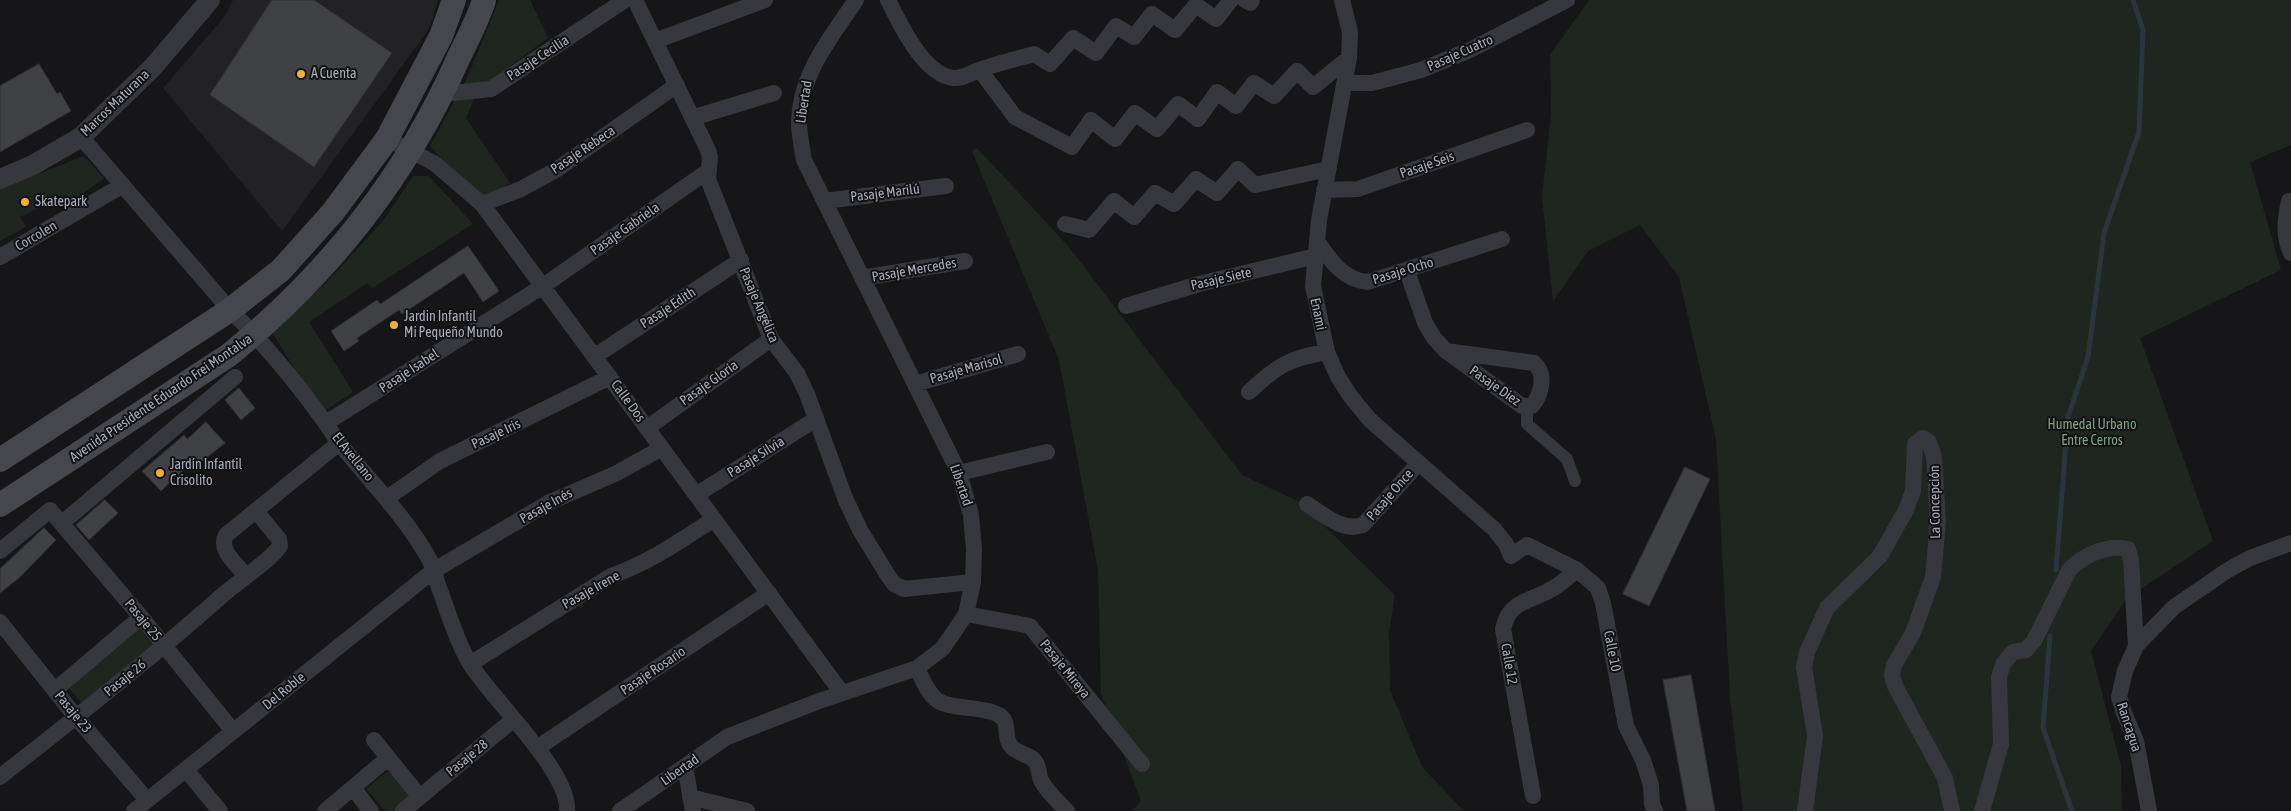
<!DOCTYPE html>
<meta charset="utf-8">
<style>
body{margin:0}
canvas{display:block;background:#161618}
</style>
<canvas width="2291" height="811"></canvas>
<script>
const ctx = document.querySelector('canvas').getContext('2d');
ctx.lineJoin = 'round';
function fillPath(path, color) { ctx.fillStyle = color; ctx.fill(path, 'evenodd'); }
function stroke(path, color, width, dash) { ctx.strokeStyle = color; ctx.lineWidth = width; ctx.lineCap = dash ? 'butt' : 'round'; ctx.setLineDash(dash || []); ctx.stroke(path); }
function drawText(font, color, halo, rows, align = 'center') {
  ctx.font = font + ' "Asap Condensed",sans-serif'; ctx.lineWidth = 4; ctx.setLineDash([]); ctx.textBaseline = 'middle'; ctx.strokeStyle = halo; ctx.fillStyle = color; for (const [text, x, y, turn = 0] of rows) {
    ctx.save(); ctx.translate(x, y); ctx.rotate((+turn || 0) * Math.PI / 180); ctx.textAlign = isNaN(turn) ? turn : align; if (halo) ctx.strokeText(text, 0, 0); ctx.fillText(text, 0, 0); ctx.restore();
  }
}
fillPath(new Path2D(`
 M 233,0 L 438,0 L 429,29 L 282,231 L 163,88 L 226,15 Z`), '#222225');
fillPath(new Path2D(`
 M 499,0 L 530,0 L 548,38 L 478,90 L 466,118 L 510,183 L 482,203 L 430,146 L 468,76 Z
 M 1589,0 L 2291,0 L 2291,145 L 2250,162 L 2281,270 L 2140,338 L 2213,541 L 2127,598 L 2091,651 L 2121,766 L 2122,811 L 1743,811 L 1730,697 L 1716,439 L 1679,277 L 1640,225 L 1588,251 L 1553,301 L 1542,197 L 1551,114 L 1550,55 Z
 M 977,148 L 1069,247 L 1242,475 L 1300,502 L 1395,595 L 1389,632 L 1390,690 L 1422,767 L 1464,811 L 1132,811 L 1141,801 L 1101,693 L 1098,570 L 1059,360 L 972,151 Z
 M 84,156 L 104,178 L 66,206 L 58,198 L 20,217 L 26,227 L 0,241 L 0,189 Z
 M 413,176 L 429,176 L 473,224 L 372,288 L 367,283 L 309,322 L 353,392 L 326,410 L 299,376 L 272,332 L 327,282 L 383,221 Z
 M 137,626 L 153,646 L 83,705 L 67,686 Z
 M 390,769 L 412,796 L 394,811 L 385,811 L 366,789 Z`), '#1e261f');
stroke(new Path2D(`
 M 2056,570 L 2068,417 L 2088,357 L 2104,233 L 2139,132 L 2143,30 L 2133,0
 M 2050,636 L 2043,728 L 2072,811`), '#2c353c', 5);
const building = new Path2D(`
 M 272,0 L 314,0 L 392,53 L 314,167 L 210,95 Z
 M 39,64 L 57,94 L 60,92 L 71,111 L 0,152 L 0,86 Z
 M 468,246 L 499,291 L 483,302 L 464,273 L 402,314 L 399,310 L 357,338 L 359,341 L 344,351 L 331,331 L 377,300 L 380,304 Z
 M 239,388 L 255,408 L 241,420 L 225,400 Z
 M 206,422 L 225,443 L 190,471 L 186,467 L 161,491 L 142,471 L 184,435 L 187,439 Z
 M 1685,467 L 1710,479 L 1649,606 L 1623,594 Z
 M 105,500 L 118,513 L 89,540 L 76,525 Z
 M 44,528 L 56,540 L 19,578 L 0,593 L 0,569 Z
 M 1691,675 L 1715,811 L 1687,811 L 1663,680 Z`);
fillPath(building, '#404145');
stroke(building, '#303034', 1);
stroke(new Path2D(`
 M 1527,407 L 1527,424 L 1567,459 L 1575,481`), '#37383d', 12);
stroke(new Path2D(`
 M 635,0 L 708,150 L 710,157 L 708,179 L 771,339 L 797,373 L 807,394 L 845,498 L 860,530 L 887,574 L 894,584 L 904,589 L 973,582
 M 888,0 C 900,24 923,74 953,78 C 963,79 972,72 982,69 C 999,63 1016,59 1034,54 L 1050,64 L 1073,38 L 1096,53 L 1116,26 L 1134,37 L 1152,14 L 1175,30 L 1196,5 L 1216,19 L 1231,0
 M 1245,0 L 1250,3 L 1252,0
 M 1342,0 L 1350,32 L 1349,58 L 1319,220 L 1313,286 L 1327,352 L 1338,377 L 1351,397 L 1370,420 L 1494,529 L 1506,544 L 1511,556 L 1527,545 L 1577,570 L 1598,588 L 1603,603 L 1626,726 L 1643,760 L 1651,785 L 1652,804 L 1655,811
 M 655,41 L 765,0
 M 980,70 L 1015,117 L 1072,147 L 1091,120 L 1115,139 L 1135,113 L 1157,129 L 1178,104 L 1198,119 L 1217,92 L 1236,106 L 1254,83 L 1274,96 L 1297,71 L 1313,87 L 1349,58
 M 1345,83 L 1372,83 L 1421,70 L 1470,50 L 1567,0
 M 443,94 L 491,89 L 625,0
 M 692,118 L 774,93
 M 81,137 L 230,310 C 265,344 296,382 325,422 C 330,429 334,437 340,444 C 370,481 404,515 428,557 C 433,565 435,576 438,585 C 448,611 455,638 469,662 C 491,699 570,771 567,811
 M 387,139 L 434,163 L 482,204 L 842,693
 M 1324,190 L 1358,189 L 1527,130
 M 824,201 L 946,186
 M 2289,201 C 2285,220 2283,235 2291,253
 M 482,204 L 521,189 L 556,170 L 677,85
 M 1065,224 L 1089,230 L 1114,201 L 1134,217 L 1155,193 L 1174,204 L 1196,179 L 1217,193 L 1238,169 L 1255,185 L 1328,169
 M 1317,241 C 1330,260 1343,280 1368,282 L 1502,239
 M 0,257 L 123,185
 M 1407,271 L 1425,323 L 1434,338 L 1446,351 L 1534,363 C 1547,374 1541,395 1532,406 L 1522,406 L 1446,351
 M 862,278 L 965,261
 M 1126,306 L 1199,284 L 1316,256
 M 595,356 L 741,260
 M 915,384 L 1018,354
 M 1249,392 C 1277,366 1289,358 1327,352
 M 326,423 L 543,286 L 708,171
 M 647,428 L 771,339
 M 959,473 L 1047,452
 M 696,495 L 816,419
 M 387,498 L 440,461 L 610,377
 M 1307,504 C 1324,515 1343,532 1363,525 L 1418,464
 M 62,523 L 235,377
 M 0,551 L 50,510 L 141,617 L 233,731
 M 245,575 C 236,563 218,550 226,535 L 339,443
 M 966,614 L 1030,626 L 1142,764
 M 0,622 L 76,717 L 147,800
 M 470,664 L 611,576 C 649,563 680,541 714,519
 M 917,668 C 934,706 937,704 977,709 C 984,710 992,711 999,715 C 1011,723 1003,734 1010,745 C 1016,754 1028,753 1035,761 C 1040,767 1038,776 1042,782 C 1048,793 1059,802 1067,811
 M 55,690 L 141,617
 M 374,740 L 420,797
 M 537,748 L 769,593
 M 685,766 L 693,811
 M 187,771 L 220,811
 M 0,777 C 76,717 152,658 225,593 C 240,580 270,561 280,546 L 279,539 L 256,511
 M 353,788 L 371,811
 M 1533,796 L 1503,629 C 1509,600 1530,602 1552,589 C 1561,584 1569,576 1577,570
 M 690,797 L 747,811
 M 134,811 L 433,571 L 550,502 L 615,474 L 662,448
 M 325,811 L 388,758
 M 403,811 L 514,719
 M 620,811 L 727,737 L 819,701 L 917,668 L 943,648 L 966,614 L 973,582 L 974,549 L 971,515 L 959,473 L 804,160 C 802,149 800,137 799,126 C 798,76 830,39 856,0
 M 1805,811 L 1815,736 L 1804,667 L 1807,652 L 1827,608 L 1880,556 L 1906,510 L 1913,491 L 1915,444 L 1923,438 L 1929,442 L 1934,457 L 1938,521 L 1933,577 L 1913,633 L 1894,665 L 1892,675 L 1895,686 L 1945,778 L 1952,811
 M 1982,811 L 2001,744 L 1999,677 L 2003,664 L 2013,652 L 2026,650 L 2034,641 L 2069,570 C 2083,555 2108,544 2128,549 L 2131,560 L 2136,646
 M 2149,811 L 2136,741 L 2124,713 L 2119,697 L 2125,671 L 2136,646 L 2174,607 L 2228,570 L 2250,558 L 2291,543`), '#37383d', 16);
stroke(new Path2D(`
 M 0,179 L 33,165 L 81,137 L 153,67 L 210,0`), '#37383d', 20);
stroke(new Path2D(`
 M 0,460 L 230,310 L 281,270 L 333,212 L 387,139 L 441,36 L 454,0
 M 0,505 L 229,355 C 330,273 406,177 458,59 C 467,40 478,20 484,0`), '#45474d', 24);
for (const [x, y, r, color] of [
 [301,74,5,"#f2b134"],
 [25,202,5,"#f2b134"],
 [394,325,5,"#f2b134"],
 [160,473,5,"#f2b134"]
]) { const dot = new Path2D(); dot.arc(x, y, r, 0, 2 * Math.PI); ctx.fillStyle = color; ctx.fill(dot); stroke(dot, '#111113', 2); }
drawText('14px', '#a8adb8', '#111113', [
 ["Pasaje Cuatro",1460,53,-24],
 ["Pasaje Cecilia",538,58,-33],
 ["Libertad",804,102,-81],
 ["Marcos Maturana",115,103,-44],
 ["Pasaje Rebeca",583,150,-34],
 ["Pasaje Seis",1427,165,-19],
 ["Pasaje Marilú",885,193,-7],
 ["Pasaje Gabriela",625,229,-35],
 ["Corcolen",36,236,-30],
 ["Pasaje Mercedes",914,270,-10],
 ["Pasaje Ocho",1403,271,-17],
 ["Pasaje Siete",1221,279,-13],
 ["Pasaje Angélica",759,305,67],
 ["Pasaje Edith",668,308,-33],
 ["Enami",1318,314,78],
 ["Pasaje Marisol",966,369,-16],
 ["Pasaje Isabel",409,371,-33],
 ["Pasaje Gloria",709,383,-35],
 ["Pasaje Diez",1495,386,35],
 ["Avenida Presidente Eduardo Frei Montalva",161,398,-34],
 ["Calle Dos",628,401,54],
 ["Pasaje Iris",496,434,-25],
 ["El Avellano",353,457,51],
 ["Pasaje Silvia",756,457,-32],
 ["Libertad",961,485,71],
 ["Pasaje Once",1390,495,-49],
 ["La Concepción",1935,502,-91],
 ["Pasaje Inés",546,506,-29],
 ["Pasaje Irene",591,590,-29],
 ["Pasaje 25",143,620,51],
 ["Calle 10",1612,651,79],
 ["Calle 12",1509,664,80],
 ["Pasaje Mireya",1065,669,51],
 ["Pasaje Rosario",653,671,-34],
 ["Pasaje 26",125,678,-39],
 ["Del Roble",284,691,-39],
 ["Pasaje 23",73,712,51],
 ["Rancagua",2129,727,72],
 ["Pasaje 28",467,758,-39],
 ["Libertad",680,770,-35]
]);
drawText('14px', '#a8adb8', '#111113', [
 ["A Cuenta",311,74],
 ["Skatepark",35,202],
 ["Jardin Infantil",404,317],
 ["Mi Pequeño Mundo",404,333],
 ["Jardín Infantil",170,465],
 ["Crisolito",170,481]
], 'left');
drawText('14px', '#7fa381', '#111113', [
 ["Humedal Urbano",2092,425],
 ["Entre Cerros",2092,441]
]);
</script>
